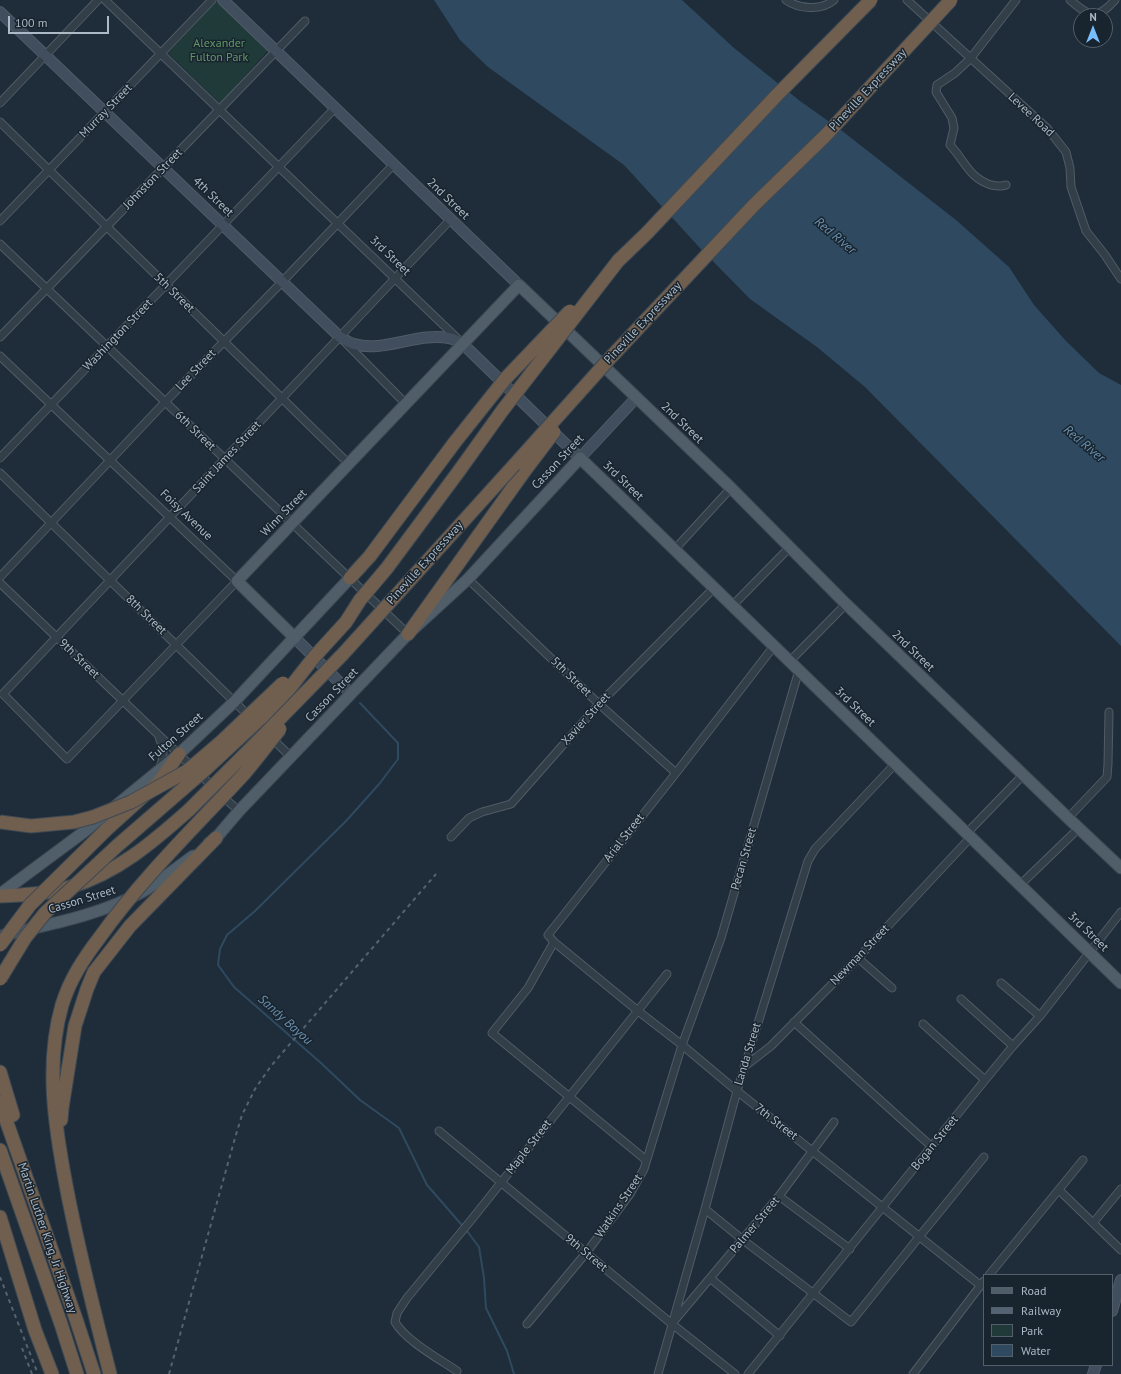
<!DOCTYPE html>
<style>
body{margin:0}
#map{position:relative;width:1121px;height:1374px;overflow:hidden;background:#1e2d39;font-family:"PT Sans",sans-serif}
canvas{display:block}
.legend{position:absolute;left:983px;top:1274px;width:130px;height:92px;box-sizing:border-box;background:#18242e;border:1px solid #53606b;margin:0;padding:5px 7px;list-style:none;font-size:12px;color:#acb9c6}
.legend li{display:flex;align-items:center;gap:8px;height:20px}
.legend b{width:20px;border:1px solid #53606b}
.north{position:absolute;left:1073px;top:8px;width:40px;height:40px;box-sizing:border-box;background:#18242e;border:1px solid #53606b;border-radius:50%;rotate:0deg;font-size:11px;font-weight:700;line-height:16px;text-align:center;color:#acb9c6}
.north::after{content:'';display:block;margin:auto;width:14px;height:18px;background:#78beff;clip-path:polygon(50% 0,100% 100%,50% 72%,0 100%)}
.scale{position:absolute;left:8px;top:16px;width:101px;height:18px;box-sizing:border-box;border:2px solid #acb9c6;border-top:0;padding-left:5px;font-size:12px;line-height:14px;white-space:nowrap;color:#acb9c6;-webkit-text-stroke:3px #18242e;paint-order:stroke}
</style>
<div id="map">
<canvas width="1121" height="1374"></canvas>
<ul class="legend">
<li><b style="height:5px;background:#505e6a"></b>Road</li>
<li><b style="height:5px;background:#536371"></b>Railway</li>
<li><b style="height:11px;background:#203a3a"></b>Park</li>
<li><b style="height:11px;background:#2f4a60"></b>Water</li>
</ul>
<div class="north">N</div>
<div class="scale">100 m</div>
</div>
<script>
const ctx = document.querySelector('canvas').getContext('2d');
ctx.lineJoin = 'round';
function fillPath(path, color) { ctx.fillStyle = color; ctx.fill(path, 'evenodd'); }
function stroke(path, color, width, dash) { ctx.strokeStyle = color; ctx.lineWidth = width; ctx.lineCap = dash ? 'butt' : 'round'; ctx.setLineDash(dash || []); ctx.stroke(path); }
function drawText(font, color, halo, rows, align = 'center') {
  ctx.font = font + ' "PT Sans",sans-serif'; ctx.lineWidth = 3; ctx.setLineDash([]); ctx.textBaseline = 'middle'; ctx.strokeStyle = halo; ctx.fillStyle = color; for (const [text, x, y, turn = 0] of rows) {
    ctx.save(); ctx.translate(x, y); ctx.rotate((+turn || 0) * Math.PI / 180); ctx.textAlign = isNaN(turn) ? turn : align; if (halo) ctx.strokeText(text, 0, 0); ctx.fillText(text, 0, 0); ctx.restore();
  }
}
fillPath(new Path2D(`
 M 214,0 L 221,0 L 270,48 L 220,104 L 166,51 Z`), '#203a3a');
fillPath(new Path2D(`
 M 434,0 L 682,0 L 734,48 L 800,101 L 841,130 L 956,220 L 1009,267 L 1034,305 L 1066,341 L 1099,373 L 1121,385 L 1121,646 L 865,387 L 817,347 L 750,299 L 699,247 L 624,165 L 488,67 L 460,40 Z`), '#2f4a60');
stroke(new Path2D(`
 M 360,703 L 398,743 L 398,759 L 380,783 L 347,820 L 255,911 L 227,935 L 220,949 L 218,965 L 234,987 L 321,1063 L 360,1100 L 399,1128 L 427,1185 L 467,1231 L 479,1247 L 484,1278 L 486,1308 L 507,1351 L 514,1374`), '#2f4a60', 2);
const street = new Path2D(`
 M 105,0 L 459,340
 M 786,0 C 799,9 821,11 834,0
 M 907,0 L 1047,128 L 1066,152 L 1070,168 L 1071,187 L 1086,231 L 1105,255 L 1121,279
 M 1070,0 C 1090,17 1096,21 1115,0
 M 0,103 L 98,0
 M 0,122 L 349,464
 M 1006,185 C 1001,187 996,186 991,185 C 969,178 965,161 950,145 L 954,128 L 952,118 L 936,92 L 937,85 L 955,73 L 970,59 L 1016,0
 M 0,221 L 212,0
 M 0,244 L 408,634
 M 0,337 L 305,21
 M 346,343 L 406,404
 M 0,356 C 79,431 158,506 237,581 L 67,759 L 3,694 C 152,536 302,378 451,219
 M 0,458 L 335,108
 M 0,473 L 291,757
 M 675,549 L 731,488
 M 0,577 L 165,402 L 282,282 L 394,164
 M 468,579 L 599,704 L 676,773
 M 0,583 L 214,788
 M 733,605 L 790,547
 M 790,661 L 846,604
 M 159,737 C 163,747 165,756 160,767
 M 221,795 L 239,811
 M 1068,818 L 1107,777 L 1108,764 L 1109,712
 M 966,834 L 1023,775
 M 451,837 L 469,818 L 482,812 L 511,804 L 599,704 L 714,588
 M 1020,885 L 1079,828
 M 554,942 L 638,1011 L 682,1045 L 737,1091 L 980,1285
 M 858,958 L 892,988
 M 1001,983 L 1040,1016
 M 961,999 L 1013,1046
 M 794,1022 L 932,1147
 M 923,1024 L 985,1080
 M 744,1067 L 771,1046 L 858,958 L 970,838
 M 439,1131 L 672,1324 L 735,1374
 M 646,1160 L 492,1033 L 528,988 L 554,942 L 548,935 L 676,773 L 774,646
 M 1059,1190 L 1121,1250
 M 779,1196 L 850,1249
 M 705,1209 L 743,1240 L 851,1322 L 919,1237 L 984,1157
 M 1093,1223 L 1121,1189
 M 989,1275 L 1083,1160
 M 710,1278 L 780,1336
 M 674,1321 L 779,1196 L 834,1122
 M 527,1324 L 586,1253 L 630,1194 L 644,1169 L 682,1045 L 721,938 L 799,670
 M 457,1371 C 439,1359 405,1340 395,1322 L 397,1313 L 407,1298 L 472,1219 L 667,974
 M 658,1374 L 705,1209 L 737,1091 L 808,861 L 815,849 L 895,764
 M 748,1374 L 985,1080 L 1013,1046 L 1040,1016 L 1121,912
 M 913,1374 L 984,1281`);
const secondary = new Path2D(`
 M 223,0 L 519,285
 M 0,12 L 340,337 C 344,339 349,343 354,344 C 383,353 418,332 449,338 C 454,339 459,342 463,344 L 580,458 L 636,398
 M 295,638 L 351,694
 M 1112,1311 L 1121,1280
 M 1093,1374 L 1096,1365`);
const primary = new Path2D(`
 M 295,638 L 237,581 L 519,285 L 731,488 L 846,604 L 1068,818 L 1121,868
 M 209,843 L 216,838 L 239,811 L 408,634 L 468,579 L 580,458 C 761,632 940,808 1121,983
 M 0,894 L 85,831 L 179,754 L 234,702 L 350,578
 M 4,935 C 51,924 100,915 142,892 C 160,882 176,868 193,856`);
const highway = new Path2D(`
 M 350,578 L 370,556 L 455,442
 M 408,634 L 526,469
 M 106,830 L 159,782 L 179,754
 M 0,896 C 23,895 47,894 70,887 C 117,873 153,842 189,810
 M 100,937 C 84,958 70,979 62,1005 C 45,1064 55,1127 66,1185 C 78,1249 94,1311 110,1374
 M 0,1072 L 13,1115
 M 0,1103 L 76,1319 L 94,1374
 M 61,1120 L 62,1108 L 75,1026 L 87,989 L 94,972 L 130,926 L 216,838
 M 0,1150 L 61,1324 L 77,1374
 M 0,1217 L 35,1330 L 52,1374`);
stroke(street, '#505c67', 9);
stroke(secondary, '#505c67', 12);
stroke(primary, '#3c4853', 13);
stroke(highway, '#3d4954', 15);
stroke(street, '#323f49', 7);
stroke(secondary, '#404e5d', 10);
stroke(primary, '#505e6a', 11);
stroke(highway, '#705e4e', 13);
stroke(new Path2D(`
 M 0,1277 L 38,1374
 M 22,1348 L 32,1374
 M 169,1374 L 235,1138 L 242,1115 L 255,1089 L 271,1066 L 436,874`), '#536371', 2, [4, 4]);
const highwayBridge = new Path2D(`
 M 455,442 L 506,378 L 570,311
 M 526,469 L 554,432
 M 189,810 L 259,740 L 343,654 L 516,463 L 612,356 L 754,205 L 825,136 L 951,0
 M 0,822 L 31,826 L 74,822 L 93,817 L 131,802 L 187,771 L 221,742 L 283,683
 M 100,937 C 142,878 195,827 244,774 C 256,760 268,744 280,729
 M 0,945 L 30,905 L 106,830
 M 0,979 L 25,938 L 45,913 L 117,846 L 207,768 L 263,716 L 289,689 L 315,656 L 346,622 L 360,600 L 387,568 L 459,471 L 502,411 L 618,261 L 647,233 L 777,95 L 871,0`);
stroke(highwayBridge, '#3d4954', 15, []);
stroke(highwayBridge, '#705e4e', 13);
drawText('12px', '#629867', '#18242e', [
 ["Alexander",219,44],
 ["Fulton Park",219,58]
]);
drawText('12px', '#acb9c6', '#18242e', [
 ["Pineville Expressway",868,90,-47],
 ["Murray Street",106,111,-46],
 ["Levee Road",1031,115,43],
 ["Johnston Street",153,179,-46],
 ["4th Street",213,197,44],
 ["2nd Street",448,199,44],
 ["3rd Street",390,256,44],
 ["5th Street",174,293,44],
 ["Pineville Expressway",643,323,-47],
 ["Washington Street",118,335,-46],
 ["Lee Street",196,370,-46],
 ["2nd Street",682,423,44],
 ["6th Street",195,431,44],
 ["Saint James Street",227,457,-47],
 ["Casson Street",558,462,-47],
 ["3rd Street",623,481,44],
 ["Winn Street",284,513,-46],
 ["Foisy Avenue",186,515,44],
 ["Pineville Expressway",425,563,-48],
 ["8th Street",146,615,44],
 ["2nd Street",913,651,44],
 ["9th Street",79,659,44],
 ["5th Street",571,677,44],
 ["Casson Street",332,695,-46],
 ["3rd Street",855,707,44],
 ["Xavier Street",586,719,-48],
 ["Fulton Street",176,737,-41],
 ["Arial Street",624,838,-52],
 ["Pecan Street",744,859,-74],
 ["Casson Street",82,900,-17],
 ["3rd Street",1088,932,44],
 ["Newman Street",860,955,-46],
 ["Landa Street",748,1054,-73],
 ["7th Street",776,1122,38],
 ["Bogan Street",935,1143,-51],
 ["Maple Street",529,1147,-52],
 ["Watkins Street",619,1206,-56],
 ["Palmer Street",755,1225,-50],
 ["Martin Luther King, Jr Highway",47,1238,71],
 ["9th Street",586,1253,40]
]);
drawText('italic 13px', '#6a8fad', '#18242e', [
 ["Red River",835,236,40],
 ["Red River",1084,444,40],
 ["Sandy Bayou",285,1020,42]
]);
</script>
